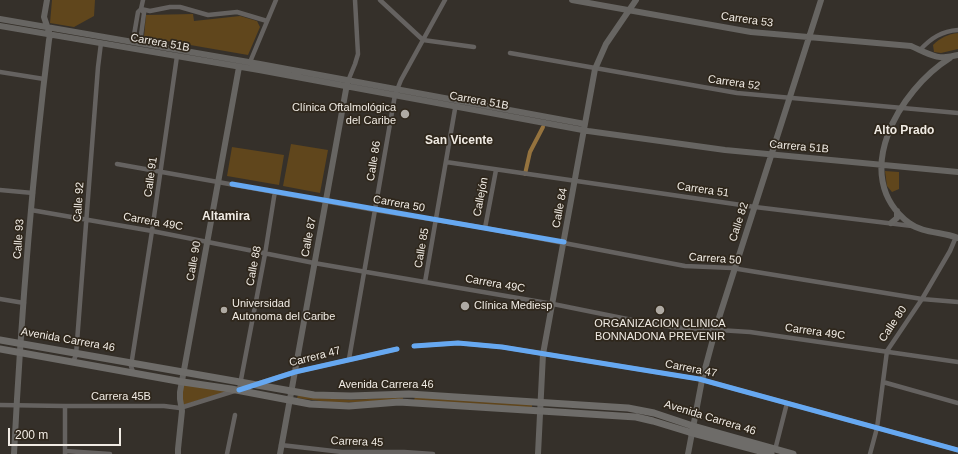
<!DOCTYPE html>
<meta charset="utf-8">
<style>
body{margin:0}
#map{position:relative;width:958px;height:454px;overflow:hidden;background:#35302a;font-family:Helvetica,sans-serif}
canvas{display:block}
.scale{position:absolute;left:8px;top:428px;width:113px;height:18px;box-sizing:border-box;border:2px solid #f0ebe4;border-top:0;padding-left:5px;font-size:12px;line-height:14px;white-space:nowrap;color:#f0ebe4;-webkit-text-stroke:3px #2f271c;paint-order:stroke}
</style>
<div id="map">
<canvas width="958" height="454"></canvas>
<div class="scale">200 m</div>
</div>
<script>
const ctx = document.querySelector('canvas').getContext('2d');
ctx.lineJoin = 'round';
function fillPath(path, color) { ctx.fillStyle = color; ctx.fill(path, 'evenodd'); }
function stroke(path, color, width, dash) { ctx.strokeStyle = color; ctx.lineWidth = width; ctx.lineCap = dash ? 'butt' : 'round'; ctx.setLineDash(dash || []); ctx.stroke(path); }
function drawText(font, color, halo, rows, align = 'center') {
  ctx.font = font + ' Helvetica,sans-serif'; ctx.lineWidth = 3.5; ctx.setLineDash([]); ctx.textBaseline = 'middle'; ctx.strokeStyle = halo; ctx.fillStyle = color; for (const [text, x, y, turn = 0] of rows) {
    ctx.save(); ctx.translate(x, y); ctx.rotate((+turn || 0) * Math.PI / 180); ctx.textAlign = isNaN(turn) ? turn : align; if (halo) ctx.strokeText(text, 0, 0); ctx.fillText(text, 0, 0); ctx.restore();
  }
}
fillPath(new Path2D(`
 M 52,0 L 95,0 L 94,16 L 74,27 L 50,23 Z
 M 193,14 L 194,21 L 240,16 L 257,21 L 260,27 L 248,55 L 144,37 L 146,15 Z
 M 958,33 L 958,49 L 941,53 L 934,52 L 933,45 C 940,38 948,34 958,33 Z
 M 291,144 L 328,150 L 320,193 L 283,186 Z
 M 232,147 L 284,155 L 279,185 L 227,176 Z
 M 885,171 L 899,172 L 899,189 L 892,192 L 887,186 Z
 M 183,383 L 232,390 L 183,405 L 182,395 Z
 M 298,395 L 318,398 L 352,400 L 403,397 L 403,400 L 336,403 L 297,398 Z
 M 415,396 L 532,404 L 532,409 L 414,401 Z`), '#60461c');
stroke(new Path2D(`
 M 525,174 L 530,152 L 543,127`), '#95733e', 4);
stroke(new Path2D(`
 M 380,0 L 423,40 L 474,47
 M 141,9 L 150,11 L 170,7 L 180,7 L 208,15 L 237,12 L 267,21
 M 133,41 L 138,12 L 141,9 L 143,0
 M 140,43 L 144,13 L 141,9
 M 920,50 C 931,38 942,31 958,30
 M 510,53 L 737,93 L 958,113
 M 252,65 L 250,62 L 276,0
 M 0,72 L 44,79
 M 348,81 L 355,64 L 358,54 L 355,0
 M 446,162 L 755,207 L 912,226
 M 117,164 L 375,210 L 485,228 L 685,266 L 732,268 L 922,299 L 958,302
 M 0,190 L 33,193
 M 31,210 L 152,231 L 314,263 L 553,304 L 642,322 L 671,327 L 750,332 L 958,362
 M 485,228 L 496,170
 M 425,282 L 455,109 L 458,105
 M 0,299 L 24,303
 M 414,346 L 458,343 L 502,347 L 699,379 L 958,450
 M 349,359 L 395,95 L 401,80 L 445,0
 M 73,362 L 76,355 L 98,67 L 101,43
 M 133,372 L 131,366 L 152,231 L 177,56
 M 883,382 L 958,403
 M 239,390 L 265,254 L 275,191
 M 0,405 L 65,406 L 164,406 L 180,408 L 295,372 L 397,349
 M 65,406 L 65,454
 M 281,445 L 342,452 L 404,452 L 433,454
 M 775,450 L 787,403
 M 65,451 L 110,454
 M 227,454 L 235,415
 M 870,454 L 877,428 L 887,351 L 922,299 L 950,251 L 956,237`), '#656260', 4.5);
stroke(new Path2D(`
 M 572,0 L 751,32 L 911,46 C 929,54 937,61 958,55
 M 0,19 L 260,64 L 585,124
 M 0,26 L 259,70 L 588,131 L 725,150 L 958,172
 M 950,58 C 900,89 848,176 909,223 C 922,233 943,232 958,238
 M 891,223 L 897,218 L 897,211
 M 14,454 C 21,316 32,177 49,40 L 50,35 L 44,17 L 47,0
 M 178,454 L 178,449 L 182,411 L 180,399 L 180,392 L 239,67
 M 280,454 L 347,84
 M 538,454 L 543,354 L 595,69 L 606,44 L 636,0
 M 688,454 L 702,380 L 717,324 L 821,0`), '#676562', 6);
stroke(new Path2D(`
 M 0,340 L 314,395 L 351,396 L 409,394 L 628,408 L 654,413 L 693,426 L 793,454
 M 0,349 L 183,382 L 231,389 L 310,404 L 349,406 L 399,402 L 636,417 L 653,421 L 689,432 L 771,454`), '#6e6c69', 7);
stroke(new Path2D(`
 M 232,184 L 564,242
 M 414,346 L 458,343 L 502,347 L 699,379 L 958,450
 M 239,390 L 295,372 L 397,349`), '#66a8f1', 5);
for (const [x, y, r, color] of [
 [405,114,5,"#afaaa3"],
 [465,306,5,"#afaaa3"],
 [224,310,4,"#afaaa3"],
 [660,310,5,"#afaaa3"]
]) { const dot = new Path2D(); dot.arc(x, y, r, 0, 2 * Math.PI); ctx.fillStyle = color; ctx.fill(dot); stroke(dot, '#2f271c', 1.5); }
drawText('11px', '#f0ebe4', '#2f271c', [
 ["Carrera 53",747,20,8],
 ["Carrera 51B",160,43,10],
 ["Carrera 52",734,83,8],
 ["Carrera 51B",479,101,10],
 ["Carrera 51B",799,147,5],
 ["Calle 86",374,161,-81],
 ["Calle 91",151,177,-82],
 ["Carrera 51",703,190,8],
 ["Callejón",481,197,-79],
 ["Calle 92",79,202,-86],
 ["Carrera 50",399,204,10],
 ["Calle 84",560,208,-79],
 ["Carrera 49C",153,222,10],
 ["Calle 82",739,222,-72],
 ["Calle 87",309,237,-79],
 ["Calle 93",19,239,-86],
 ["Calle 85",422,248,-80],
 ["Carrera 50",715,259,4],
 ["Calle 90",194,261,-80],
 ["Calle 88",254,266,-79],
 ["Carrera 49C",495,284,10],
 ["Calle 80",893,324,-56],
 ["Carrera 49C",815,332,8],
 ["Avenida Carrera 46",68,340,10],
 ["Carrera 47",315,357,-14],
 ["Carrera 47",691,369,11],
 ["Avenida Carrera 46",386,385],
 ["Carrera 45B",121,397],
 ["Avenida Carrera 46",710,418,17],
 ["Carrera 45",357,442,2]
]);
drawText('11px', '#f0ebe4', '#2f271c', [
 ["Clínica Oftalmológica",396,108,"right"],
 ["del Caribe",396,121,"right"],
 ["Universidad",232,304],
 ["Autonoma del Caribe",232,317],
 ["Clínica Mediesp",474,306],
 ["ORGANIZACION CLINICA",660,324,"center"],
 ["BONNADONA PREVENIR",660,337,"center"]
], 'left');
drawText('bold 12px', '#f0ebe4', '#2f271c', [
 ["Alto Prado",904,131],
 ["San Vicente",459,141],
 ["Altamira",226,217]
]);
</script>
